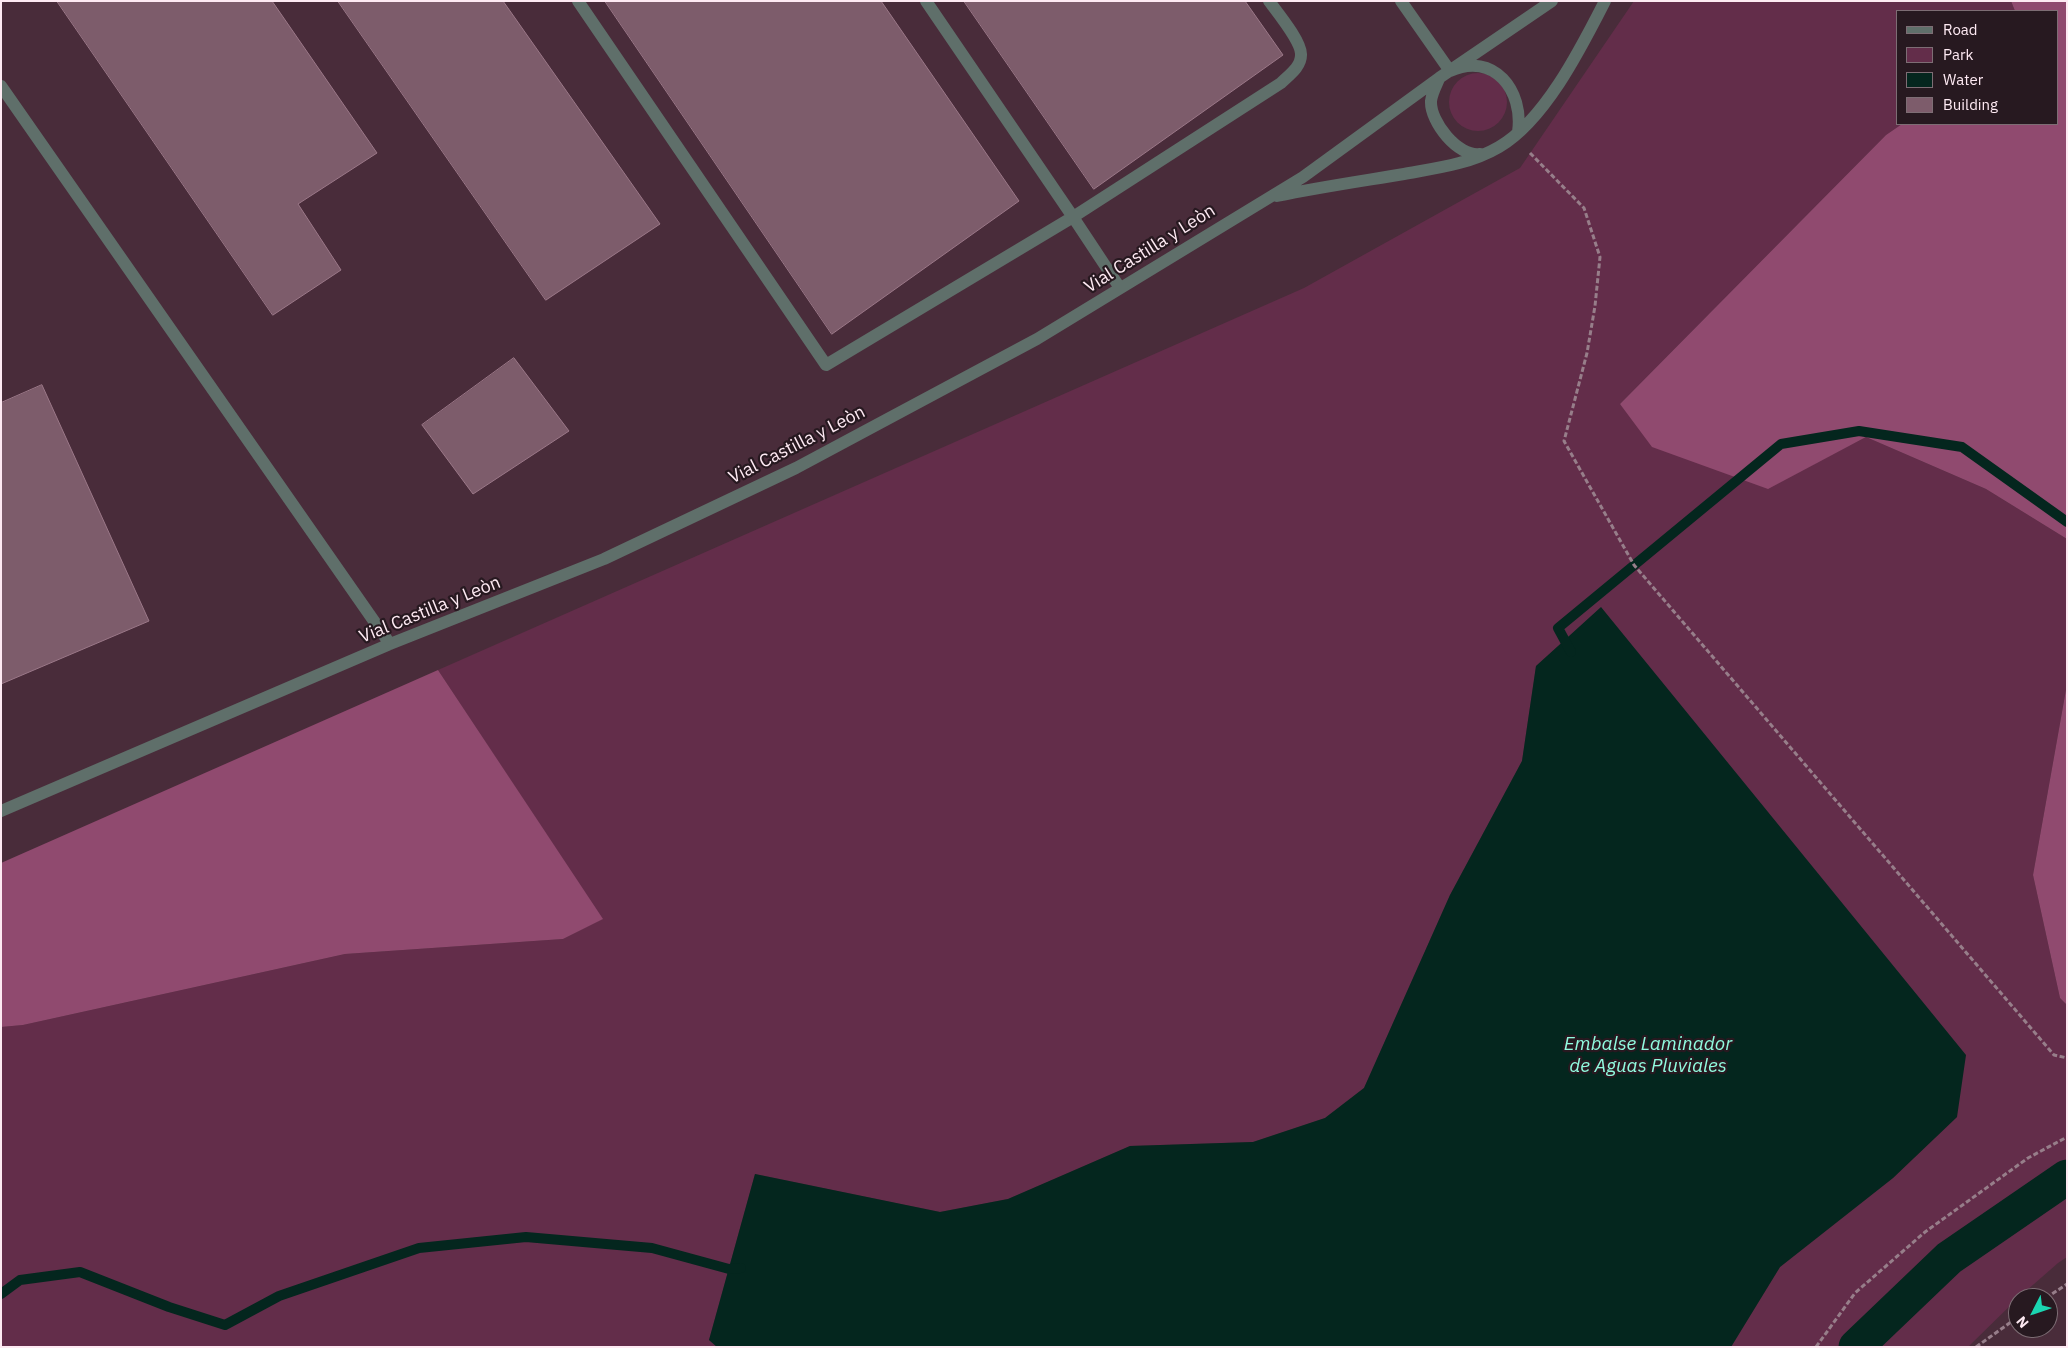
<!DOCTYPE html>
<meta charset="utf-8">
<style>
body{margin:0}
#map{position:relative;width:2068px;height:1348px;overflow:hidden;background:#492c3a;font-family:"IBM Plex Sans",sans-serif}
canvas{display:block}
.frame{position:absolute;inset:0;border:2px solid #feeaf3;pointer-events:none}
.legend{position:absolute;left:1896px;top:10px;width:162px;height:115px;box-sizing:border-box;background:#271920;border:1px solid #7d6d74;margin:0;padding:6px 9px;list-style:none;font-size:15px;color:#feeaf3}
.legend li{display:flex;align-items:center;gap:10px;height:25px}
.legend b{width:25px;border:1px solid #7d6d74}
.north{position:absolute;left:2008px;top:1288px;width:50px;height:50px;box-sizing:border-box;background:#271920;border:1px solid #7d6d74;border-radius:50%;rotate:229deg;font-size:14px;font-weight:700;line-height:20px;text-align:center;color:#feeaf3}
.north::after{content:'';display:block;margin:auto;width:18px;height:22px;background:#1bd5b1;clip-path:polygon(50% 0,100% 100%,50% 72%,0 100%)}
</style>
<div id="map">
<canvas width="2068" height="1348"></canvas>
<div class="frame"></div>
<ul class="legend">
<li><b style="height:6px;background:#5f6f6a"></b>Road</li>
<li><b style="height:14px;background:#632d4a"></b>Park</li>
<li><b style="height:14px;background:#04261e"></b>Water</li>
<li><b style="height:14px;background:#7d5c6b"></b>Building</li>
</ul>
<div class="north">N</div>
</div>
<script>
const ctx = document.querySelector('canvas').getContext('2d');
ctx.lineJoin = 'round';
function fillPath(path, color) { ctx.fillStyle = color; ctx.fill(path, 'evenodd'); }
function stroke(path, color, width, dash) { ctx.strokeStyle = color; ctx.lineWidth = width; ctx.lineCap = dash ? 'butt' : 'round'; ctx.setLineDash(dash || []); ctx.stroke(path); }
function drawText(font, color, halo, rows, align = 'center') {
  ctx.font = font + ' "IBM Plex Sans",sans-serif'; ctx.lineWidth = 4.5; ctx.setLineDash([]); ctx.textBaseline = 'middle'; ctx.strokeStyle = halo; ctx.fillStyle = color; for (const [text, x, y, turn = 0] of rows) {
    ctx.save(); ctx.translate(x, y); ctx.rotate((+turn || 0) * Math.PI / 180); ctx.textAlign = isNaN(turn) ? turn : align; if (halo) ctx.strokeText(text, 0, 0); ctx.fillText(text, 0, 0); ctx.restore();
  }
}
fillPath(new Path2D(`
 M 1634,1 L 2011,1 L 2015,11 L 1897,11 L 1897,124 L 1902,124 L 1886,135 L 1620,404 L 1768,488 L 1866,437 L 1986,489 L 2067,539 L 2067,684 L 2033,875 L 2060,998 L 2067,1005 L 2067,1257 L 2058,1263 L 2018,1298 L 1968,1347 L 1731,1347 L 1780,1267 L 1893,1178 L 1957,1117 L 1601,608 L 1536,666 L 1522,761 L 1450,895 L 1364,1088 L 1325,1118 L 1253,1142 L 1130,1146 L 1008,1199 L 940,1212 L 755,1174 L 709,1340 L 717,1347 L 1,1347 L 1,1027 L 23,1025 L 345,954 L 563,939 L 602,919 L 438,670 L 1304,288 L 1520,168 Z
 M1449 102a29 29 0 1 1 58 0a29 29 0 1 1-58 0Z`), '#632d4a');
fillPath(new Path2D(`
 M 2011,1 L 2067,2 L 2067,539 L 1986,489 L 1866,437 L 1768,489 L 1652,447 L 1620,404 L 1886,135 L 1902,124 L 2057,124 L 2057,11 L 2015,11 Z
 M 438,670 L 603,919 L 563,939 L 345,954 L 23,1025 L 1,1027 L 1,863 Z
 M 2067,684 L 2067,1005 L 2060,998 L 2033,875 Z`), '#904a6f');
fillPath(new Path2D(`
 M 1601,607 L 1966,1055 L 1957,1117 L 1893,1178 L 1780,1267 L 1731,1347 L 717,1347 L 709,1340 L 755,1174 L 940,1212 L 1008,1199 L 1130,1146 L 1253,1142 L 1325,1118 L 1364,1088 L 1450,895 L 1522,761 L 1536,666 Z`), '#04261e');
stroke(new Path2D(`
 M 1571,652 L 1558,628 L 1781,444 L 1859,431 L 1962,447 L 2067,522
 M 1,1294 L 20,1280 L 80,1272 L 169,1307 L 225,1325 L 279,1296 L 419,1248 L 526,1237 L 652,1248 L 729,1269 L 741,1268`), '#04261e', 10);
stroke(new Path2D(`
 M 1856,1347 L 1949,1258 L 2067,1177`), '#04261e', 35);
const building = new Path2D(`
 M 57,1 L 272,1 L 377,153 L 298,204 L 341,270 L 273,315 Z
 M 338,1 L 503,1 L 660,224 L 546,300 Z
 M 605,1 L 881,1 L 1019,201 L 832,334 Z
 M 964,1 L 1245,1 L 1283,55 L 1094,189 Z
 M 514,358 L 569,431 L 473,494 L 422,425 Z
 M 42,385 L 149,621 L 1,684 L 1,403 Z`);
fillPath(building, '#7d5c6b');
stroke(building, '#9b7888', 1);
stroke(new Path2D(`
 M 1530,153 L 1584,208 L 1600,257 L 1595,306 L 1587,353 L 1564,441 L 1634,565 L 2054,1055 L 2067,1058
 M 2046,1298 L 2067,1284
 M 1816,1347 L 1855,1293 L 1925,1232 L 2028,1158 L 2067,1137
 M 1976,1347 L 2018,1317`), '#977e8a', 3, [5, 2.5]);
stroke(new Path2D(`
 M 578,1 L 826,365 L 1073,217 L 926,1
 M 1401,1 L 1450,71 C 1494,51 1524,91 1518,132
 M 1439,79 C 1436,86 1432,93 1431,101 C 1430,122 1458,157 1480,154
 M 1,86 L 390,644
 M 1277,196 C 1320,187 1362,181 1404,174 C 1437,168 1470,164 1499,147 C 1545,120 1581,48 1605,1
 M 1120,288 L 1073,217 L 1281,83 C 1289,75 1301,67 1301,55 C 1302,42 1277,12 1269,1
 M 1,811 L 390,644 L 604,559 L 796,468 L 1037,339 L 1303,177 L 1439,78 L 1552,1`), '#5f6f6a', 12);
drawText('18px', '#feeaf3', '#271920', [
 ["Vial Castilla y Leòn",1150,249,-32],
 ["Vial Castilla y Leòn",797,445,-27],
 ["Vial Castilla y Leòn",430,610,-22]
]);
drawText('italic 19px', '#91fbdf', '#271920', [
 ["Embalse Laminador",1648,1045],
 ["de Aguas Pluviales",1648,1067]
]);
</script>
